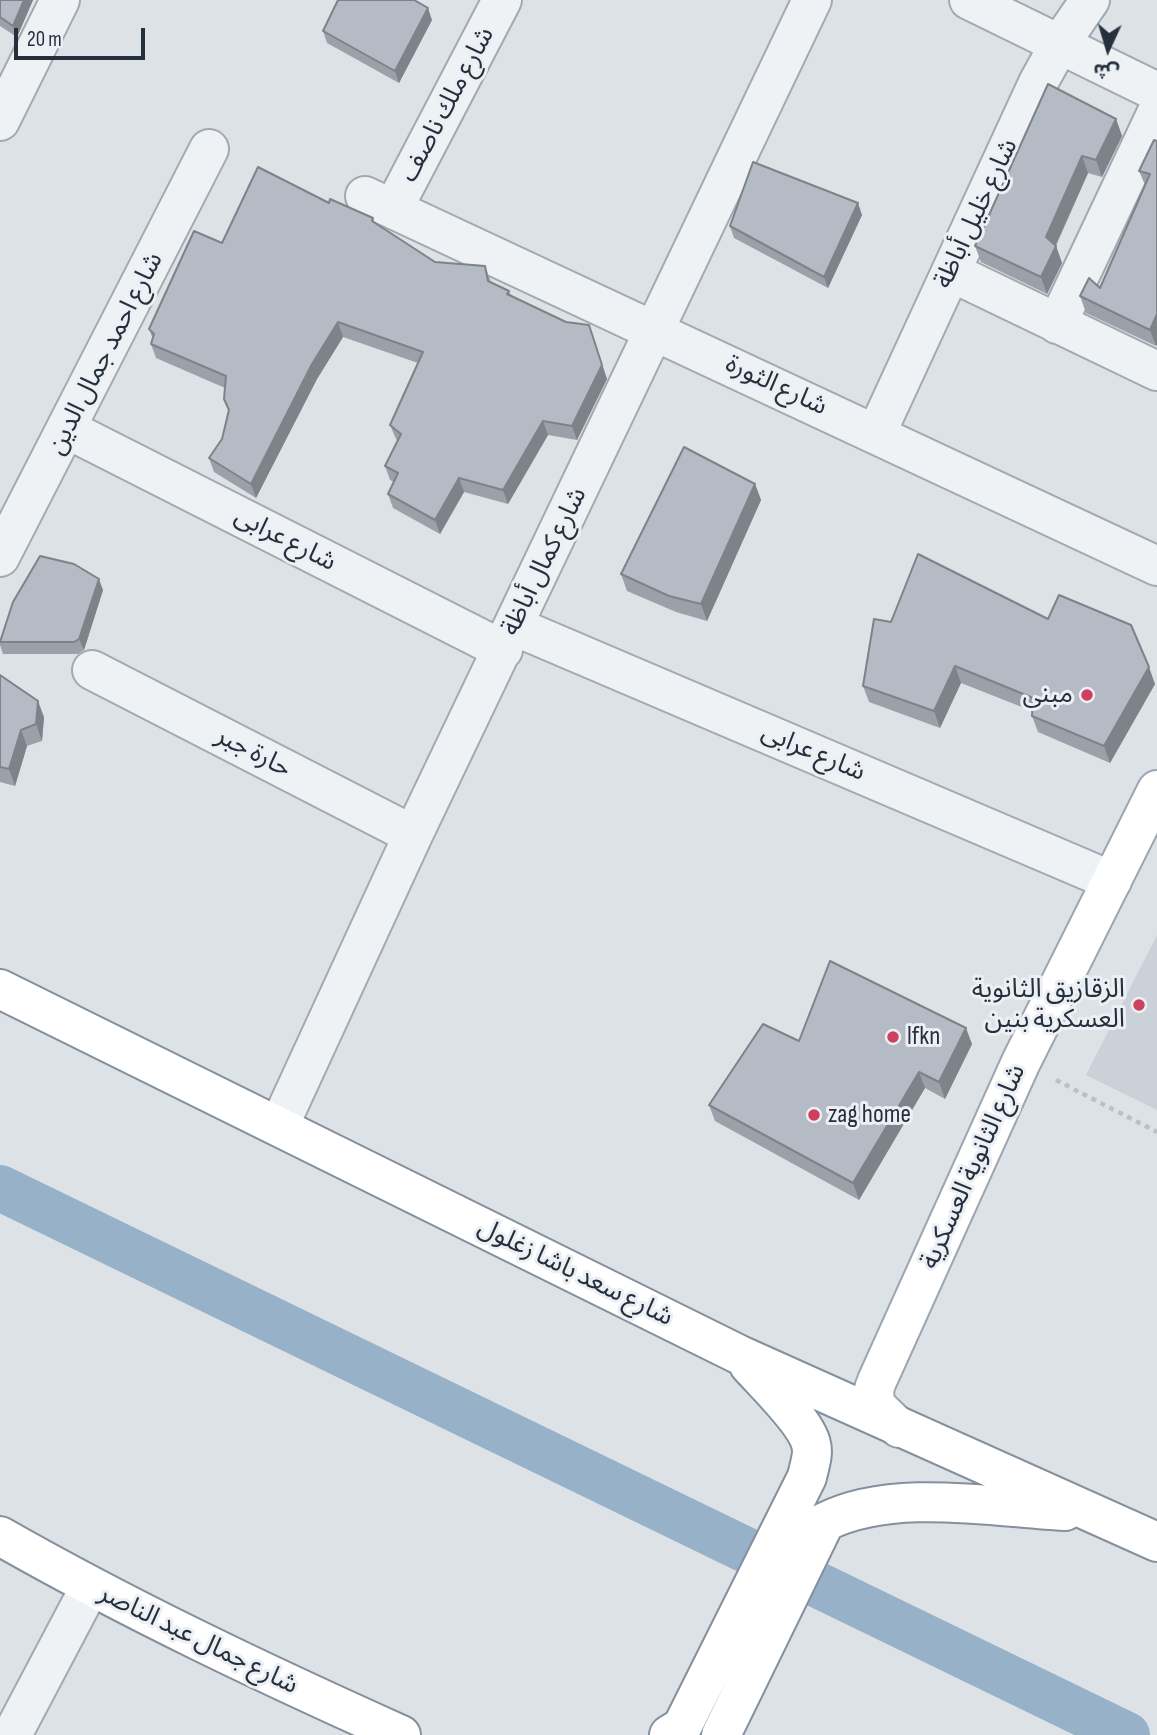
<!DOCTYPE html>
<meta charset="utf-8">
<style>
body{margin:0}
#map{position:relative;width:1157px;height:1735px;overflow:hidden;background:#dde2e7;font-family:"Sofia Sans Condensed","Noto Sans Arabic",sans-serif}
canvas{display:block}
.north{position:absolute;left:1073px;top:14px;width:70px;height:70px;-webkit-text-stroke:5px #ecf0f5;paint-order:stroke;rotate:184deg;font-size:19px;font-weight:700;line-height:28px;text-align:center;color:#26303d}
.north::after{content:'';display:block;margin:auto;width:24px;height:32px;background:#26303d;clip-path:polygon(50% 0,100% 100%,50% 72%,0 100%)}
.scale{position:absolute;left:14px;top:28px;width:131px;height:32px;box-sizing:border-box;border:4px solid #26303d;border-top:0;padding-left:9px;font-size:21px;line-height:24px;white-space:nowrap;color:#26303d;-webkit-text-stroke:5px #ecf0f5;paint-order:stroke}
</style>
<div id="map">
<canvas width="1157" height="1735"></canvas>
<div class="north">ش</div>
<div class="scale">20 m</div>
</div>
<script>
const ctx = document.querySelector('canvas').getContext('2d');
ctx.lineJoin = 'round';
function fillPath(path, color) { ctx.fillStyle = color; ctx.fill(path, 'evenodd'); }
function stroke(path, color, width, dash) { ctx.strokeStyle = color; ctx.lineWidth = width; ctx.lineCap = dash ? 'butt' : 'round'; ctx.setLineDash(dash || []); ctx.stroke(path); }
function drawText(font, color, halo, rows, align = 'center') {
  ctx.font = font + ' "Sofia Sans Condensed","Noto Sans Arabic",sans-serif'; ctx.lineWidth = 6; ctx.setLineDash([]); ctx.textBaseline = 'middle'; ctx.strokeStyle = halo; ctx.fillStyle = color; for (const [text, x, y, turn = 0] of rows) {
    ctx.save(); ctx.translate(x, y); ctx.rotate((+turn || 0) * Math.PI / 180); ctx.textAlign = isNaN(turn) ? turn : align; if (halo) ctx.strokeText(text, 0, 0); ctx.fillText(text, 0, 0); ctx.restore();
  }
}
fillPath(new Path2D(`
 M 1157,935 L 1157,1110 L 1086,1075 Z`), '#cbd1d9');
stroke(new Path2D(`
 M 0,1188 L 1127,1735`), '#97b2c8', 46);
const street = new Path2D(`
 M 969,0 L 1157,92
 M 0,121 L 60,0
 M 365,196 L 1157,566
 M 393,209 L 502,0
 M 951,272 L 1157,371
 M 1057,324 L 1157,112
 M 67,429 L 503,650
 M 876,434 L 1038,83 L 1059,45 L 1090,0
 M 0,557 L 209,149
 M 514,626 L 1112,881
 M 92,670 L 413,835
 M 279,1126 L 413,835 L 812,0
 M 12,1735 L 90,1587`);
const primary = new Path2D(`
 M 899,1428 L 875,1405 L 874,1389 L 877,1381 L 1021,1062 L 1157,790`);
const highway = new Path2D(`
 M 0,989 L 742,1356 L 1157,1542
 M 0,1536 C 130,1610 265,1674 401,1735
 M 669,1735 L 682,1727 L 807,1477 C 809,1467 814,1454 811,1444 C 806,1422 765,1383 749,1365
 M 721,1735 L 825,1522 C 892,1488 992,1507 1065,1511`);
stroke(street, '#a2a9b1', 42);
stroke(primary, '#9ca7b3', 42);
stroke(highway, '#84909e', 42);
stroke(new Path2D(`
 M 1056,1080 L 1157,1132`), '#bbc0c5', 4.5, [5, 5]);
stroke(street, '#eff2f5', 38);
stroke(primary, '#fff', 38);
stroke(highway, '#fff', 38);
fillPath(new Path2D(`
 M 0,0 L 33,0 L 17,37 L 0,26 Z
 M 432,20 L 399,83 L 327,43 L 323,31 Z
 M 1116,119 L 1122,136 L 1102,177 L 1088,173 L 1056,246 L 1062,263 L 1047,294 L 981,262 L 975,246 Z
 M 1154,140 L 1156,346 L 1086,313 L 1080,296 L 1100,288 L 1145,185 L 1139,171 Z
 M 329,203 L 373,218 L 375,223 L 435,262 L 485,266 L 491,282 L 509,291 L 511,295 L 566,322 L 589,325 L 607,379 L 577,440 L 548,435 L 508,504 L 464,492 L 440,534 L 393,508 L 388,494 L 394,482 L 390,480 L 385,466 L 398,441 L 396,439 L 390,425 L 418,363 L 343,337 L 317,379 L 256,498 L 214,472 L 209,458 L 222,439 L 228,410 L 225,388 L 156,358 L 151,344 L 153,339 L 149,329 L 222,243 Z
 M 862,215 L 828,288 L 734,238 L 730,226 Z
 M 755,484 L 761,500 L 707,621 L 676,612 L 627,591 L 621,574 Z
 M 103,590 L 84,650 L 78,654 L 3,654 L 0,645 L 0,639 Z
 M 874,619 L 1155,684 L 1110,763 L 1038,732 L 1032,716 L 1032,711 L 961,683 L 940,728 L 869,702 L 863,686 Z
 M 0,675 L 44,717 L 42,741 L 27,746 L 15,786 L 0,782 Z
 M 799,1041 L 972,1044 L 945,1099 L 925,1088 L 859,1200 L 715,1121 L 709,1105 Z`), '#9ba1a9');
fillPath(new Path2D(`
 M 24,0 L 33,0 L 17,37 L 13,26 Z
 M 428,8 L 432,20 L 399,83 L 395,71 Z
 M 1116,119 L 1122,136 L 1102,177 L 1096,160 Z
 M 1082,156 L 1088,173 L 1052,253 L 1046,237 Z
 M 858,203 L 862,215 L 828,288 L 824,277 Z
 M 1056,246 L 1062,263 L 1047,294 L 1041,277 Z
 M 1157,314 L 1157,345 L 1156,346 L 1150,330 Z
 M 338,322 L 343,337 L 317,379 L 256,498 L 251,484 L 312,364 Z
 M 589,325 L 607,379 L 577,440 L 572,426 Z
 M 543,421 L 548,435 L 508,504 L 503,490 Z
 M 459,478 L 464,492 L 440,534 L 435,520 Z
 M 755,484 L 761,500 L 707,621 L 701,604 Z
 M 99,579 L 103,590 L 84,650 L 79,639 Z
 M 955,666 L 961,683 L 940,728 L 934,711 Z
 M 1149,667 L 1155,684 L 1110,763 L 1104,746 Z
 M 38,701 L 44,717 L 42,741 L 36,724 Z
 M 21,730 L 27,746 L 15,786 L 9,769 Z
 M 966,1028 L 972,1044 L 945,1099 L 939,1082 Z
 M 919,1072 L 925,1088 L 859,1200 L 853,1183 Z`), '#7e8389');
const building = new Path2D(`
 M 0,0 L 24,0 L 13,26 L 0,17 Z
 M 338,0 L 414,0 L 428,8 L 395,71 L 323,31 Z
 M 1048,84 L 1116,119 L 1096,160 L 1082,156 L 1046,237 L 1056,246 L 1041,277 L 975,246 Z
 M 1154,140 L 1157,141 L 1157,314 L 1150,330 L 1080,296 L 1089,278 L 1100,288 L 1150,174 L 1139,171 Z
 M 753,162 L 858,203 L 824,277 L 730,226 Z
 M 258,167 L 329,203 L 330,199 L 373,218 L 372,221 L 435,262 L 485,266 L 488,281 L 509,291 L 507,294 L 566,322 L 589,325 L 602,365 L 572,426 L 543,421 L 503,490 L 459,478 L 435,520 L 388,494 L 398,473 L 385,466 L 401,434 L 390,425 L 423,352 L 338,322 L 312,364 L 251,484 L 209,458 L 222,439 L 229,410 L 224,399 L 226,376 L 151,344 L 154,334 L 149,329 L 194,231 L 222,243 Z
 M 684,447 L 755,484 L 701,604 L 669,596 L 621,574 Z
 M 918,554 L 1048,619 L 1059,595 L 1131,625 L 1149,667 L 1104,746 L 1032,716 L 1033,698 L 955,666 L 934,711 L 863,686 L 874,619 L 891,622 Z
 M 40,556 L 74,564 L 99,579 L 79,639 L 74,642 L 0,642 L 13,602 Z
 M 0,675 L 38,701 L 36,724 L 21,730 L 9,769 L 0,767 Z
 M 830,961 L 966,1028 L 939,1082 L 919,1072 L 853,1183 L 709,1105 L 763,1024 L 799,1041 Z`);
fillPath(building, '#b4bbc4');
stroke(building, '#7e8389', 2);
for (const [x, y, r, color] of [
 [1087,695,7,"#ce3f60"],
 [1139,1005,7,"#ce3f60"],
 [893,1037,7,"#ce3f60"],
 [814,1115,7,"#ce3f60"]
]) { const dot = new Path2D(); dot.arc(x, y, r, 0, 2 * Math.PI); ctx.fillStyle = color; ctx.fill(dot); stroke(dot, '#ecf0f5', 2.5); }
drawText('26px', '#26303d', '#ecf0f5', [
 ["شارع ملك ناصف",448,105,-62],
 ["شارع خليل أباظة",977,214,-65],
 ["شارع احمد جمال الدين",106,354,-63],
 ["شارع الثورة",776,386,25],
 ["شارع عرابى",285,540,27],
 ["شارع كمال أباظة",545,562,-64],
 ["حارة جبر",253,753,27],
 ["شارع عرابى",813,753,23],
 ["شارع الثانوية العسكرية",974,1167,-66],
 ["شارع سعد باشا زغلول",575,1273,26],
 ["شارع جمال عبد الناصر",198,1640,26]
]);
drawText('26px', '#26303d', '#ecf0f5', [
 ["مبنى",1073,695],
 ["الزقازيق الثانوية",1125,990],
 ["العسكرية بنين",1125,1020],
 ["lfkn",907,1037,"left"],
 ["zag home",828,1115,"left"]
], 'right');
</script>
